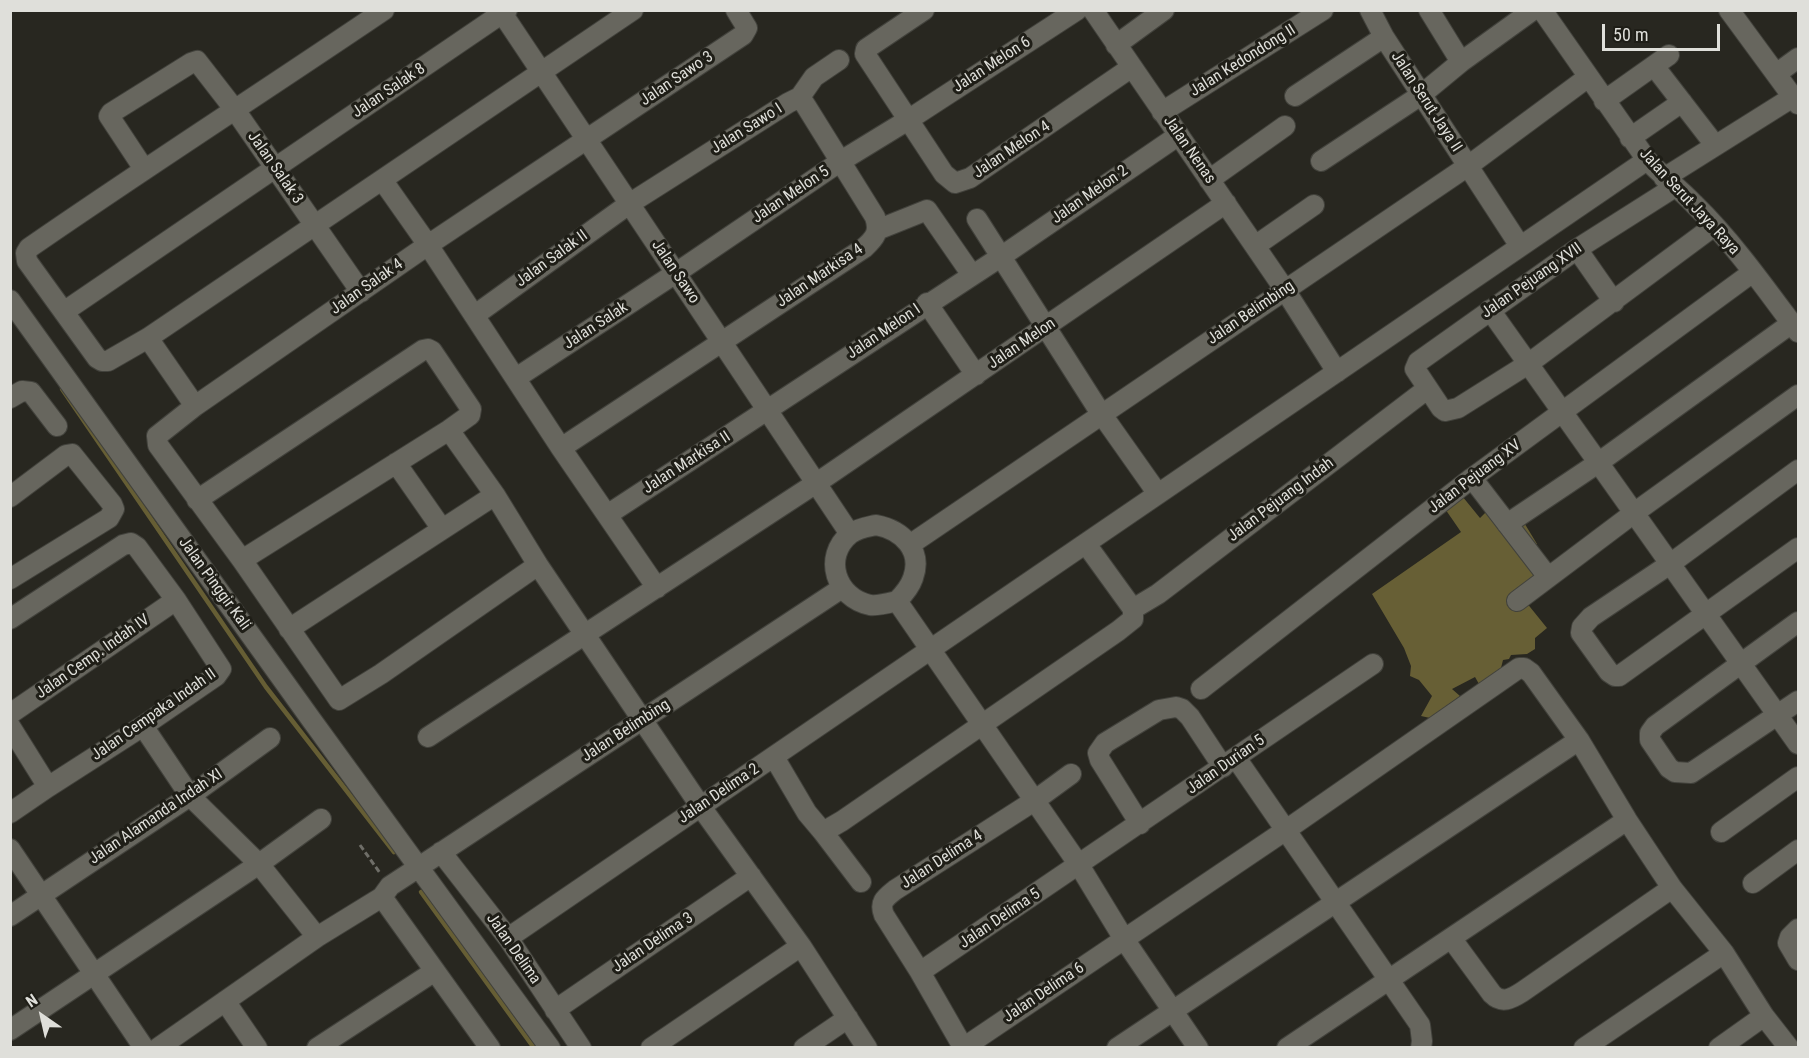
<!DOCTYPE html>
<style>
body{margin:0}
#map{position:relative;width:1809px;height:1058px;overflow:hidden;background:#282720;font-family:"Roboto Condensed",sans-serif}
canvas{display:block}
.frame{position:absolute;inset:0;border:12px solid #dfdfda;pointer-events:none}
.north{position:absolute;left:12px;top:986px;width:60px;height:60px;-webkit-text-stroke:4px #1f1e17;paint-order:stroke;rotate:326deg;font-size:16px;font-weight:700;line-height:24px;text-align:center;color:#dfdfda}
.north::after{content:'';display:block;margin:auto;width:21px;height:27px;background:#dfdfda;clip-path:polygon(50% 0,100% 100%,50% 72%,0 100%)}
.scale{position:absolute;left:1602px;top:24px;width:118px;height:27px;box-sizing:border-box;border:3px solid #dfdfda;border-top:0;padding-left:8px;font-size:18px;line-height:21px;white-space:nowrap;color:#dfdfda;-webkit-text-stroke:4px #1f1e17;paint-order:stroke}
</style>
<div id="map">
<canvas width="1809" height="1058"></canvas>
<div class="frame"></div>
<div class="north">N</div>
<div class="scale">50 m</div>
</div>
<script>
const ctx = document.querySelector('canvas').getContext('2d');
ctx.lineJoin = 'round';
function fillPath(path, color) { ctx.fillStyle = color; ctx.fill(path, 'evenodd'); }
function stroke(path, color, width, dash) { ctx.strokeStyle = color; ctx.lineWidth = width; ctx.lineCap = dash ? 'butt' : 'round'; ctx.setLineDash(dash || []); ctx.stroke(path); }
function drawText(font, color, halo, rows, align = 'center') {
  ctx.font = font + ' "Roboto Condensed",sans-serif'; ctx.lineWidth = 6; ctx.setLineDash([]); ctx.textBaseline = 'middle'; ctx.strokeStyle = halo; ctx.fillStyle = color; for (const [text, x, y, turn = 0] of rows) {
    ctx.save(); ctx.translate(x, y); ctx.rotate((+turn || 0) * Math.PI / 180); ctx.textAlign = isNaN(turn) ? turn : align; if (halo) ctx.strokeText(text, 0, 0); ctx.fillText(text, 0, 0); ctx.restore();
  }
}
fillPath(new Path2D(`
 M 1458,491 L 1480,518 L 1486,512 L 1517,511 L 1537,544 L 1527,549 L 1543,555 L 1526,602 L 1547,628 L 1535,638 L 1535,649 L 1527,654 L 1511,655 L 1509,659 L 1503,660 L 1501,668 L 1479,684 L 1475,677 L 1452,689 L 1460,696 L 1430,718 L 1421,716 L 1432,696 L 1419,680 L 1410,676 L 1411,666 L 1404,648 L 1372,594 L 1461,532 L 1441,503 Z`), '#675f35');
stroke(new Path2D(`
 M 62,389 L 266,687 L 394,852
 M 421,892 L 534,1048`), '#665e34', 4.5);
const minor = new Path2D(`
 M 384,10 C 266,90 146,167 29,248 L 26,253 L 27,261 L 97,358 L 102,361 L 108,361 L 148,338 L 633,10
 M 500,10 L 850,534
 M 924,10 L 866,49 L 865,54 L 944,174 L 955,183 L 970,178 L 1132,67
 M 1093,10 L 1285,290 L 1337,372
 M 1370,10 L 1384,37
 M 1429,10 L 1461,62
 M 1542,10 L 1647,160 C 1662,176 1679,188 1694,204 C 1733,242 1766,289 1798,332
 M 1729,10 L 1798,104
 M 1116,45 L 1164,10
 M 1654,66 L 1715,145
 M 1776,74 L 1798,58
 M 1295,96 L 1384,37 L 1520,246
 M 800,97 L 814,77 L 839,60
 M 1604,101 L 1669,55
 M 1162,112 L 1323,10
 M 1630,138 L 1682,102
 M 1321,161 L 1421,95 L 1461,62 L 1533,10
 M 144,169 L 109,116 L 111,113 L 191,63 L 197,61 L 235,110 L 361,292
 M 1664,178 L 1793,97
 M 1209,180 L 1285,126
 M 383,181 L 428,245 L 561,448 L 657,588
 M 1673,185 L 1670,190 L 1577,249 L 1418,362 L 1415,369 L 1441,408 L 1445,411 L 1458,408 L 1528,364 L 1714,226
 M 977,219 L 1098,409 L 1158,494
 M 877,230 L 927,210 L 972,275
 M 1255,246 L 1314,205
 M 1577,249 L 1614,302
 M 10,300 L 313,722 L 550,1048
 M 927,303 L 976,375
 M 1490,310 L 1798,744
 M 65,311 L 507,10
 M 475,315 L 629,204 L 788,103 L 800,97 L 806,106 L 875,217 C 880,232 875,238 864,248 L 561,448
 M 148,338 L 195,406
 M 516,378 L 676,273 L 841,161 L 908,120 L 1077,10
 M 10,398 L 22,391 L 31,392 L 57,426
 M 449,430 L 495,495 L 538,565 L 701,807 L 801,946 L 867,1048
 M 396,463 L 442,529
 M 1798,470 L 1670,564 L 1591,617 L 1582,627 L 1581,633 L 1609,672 L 1615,676 L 1619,676 L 1798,548
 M 1472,478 L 1548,577
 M 10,497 L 66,455 L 72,454 L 112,504 L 114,509 L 109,518 L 10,579
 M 197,500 L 423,350 L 428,349 L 432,351 L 471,409 L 470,415 L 449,430 L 242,560
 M 607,515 L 1002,256 L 1179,135
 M 1507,524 L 1598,463 L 1792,323
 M 876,525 C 902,530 923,550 913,578 C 910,587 903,595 897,601 C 889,603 878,606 870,605 C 836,598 822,557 850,534 C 858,528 867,527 876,525 Z
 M 911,544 L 1468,166 L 1587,78
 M 538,565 L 381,674 L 339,700 L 242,560 L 158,445 L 157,436 L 195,406 L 425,247 L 743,35 L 747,28 L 736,10
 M 897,601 L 1079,865 L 1124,939 L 1198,1048
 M 1517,601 L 1634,513 L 1798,395
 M 1133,609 L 1158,594 L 1427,389
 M 10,619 L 123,545 L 131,543 L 137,547 L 176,600 L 221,669 L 216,676 L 143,726 L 48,787
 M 1798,622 L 1655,726 L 1650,733 L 1650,740 L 1669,768 L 1675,772 L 1691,773 L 1798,701
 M 289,629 L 495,495
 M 1201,689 L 1472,478 L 1753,272
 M 10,714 L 176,600
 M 10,726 L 48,787 L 10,813
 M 143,726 L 190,796 L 259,864 L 317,937
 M 428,737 L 827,476 L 1226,203
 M 774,757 L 807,813 L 823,832 L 842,821 L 1118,631 L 1133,619 L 1133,609 L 1086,544
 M 1236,758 L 1420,1025 L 1422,1041 L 1421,1048
 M 1140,824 L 1100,760 L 1098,753 L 1105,743 L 1159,710 L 1176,707 L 1182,709 L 1190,717 L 1223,767
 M 823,832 L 861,882
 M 1721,832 L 1798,777
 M 10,849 L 144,1048
 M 441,852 L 508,938 L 581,1048
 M 1753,883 L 1798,850
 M 382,897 L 490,1048
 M 10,916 L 190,796 L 270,738
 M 1798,929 L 1790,937 L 1788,943 L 1798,960
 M 508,938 L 1647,160
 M 1451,938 L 1492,994 C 1502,1004 1511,999 1522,992 L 1672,888
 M 920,972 L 1373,664
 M 225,1001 L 257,1048
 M 555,1010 L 751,876
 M 10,1030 L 259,864 L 321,819
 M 963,1047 L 920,972 L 884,915 C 879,902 885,898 895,890 L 1034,801 L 1071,774
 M 158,1048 L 317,937 L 382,897 L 390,886 L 419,867 L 842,588
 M 317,1048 L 435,971
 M 651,1048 L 801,946
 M 804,1048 L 848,1018
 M 963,1048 L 1286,830 L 1519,668 L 1524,668 L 1531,673 L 1579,740 L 1627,820 L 1672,888 L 1724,953 L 1764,1016 L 1789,1048
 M 1117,1048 L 1579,740
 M 1287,1048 L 1627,820
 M 1584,1048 L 1724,953
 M 1719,1048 L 1764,1016`);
stroke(minor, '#42423c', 22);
stroke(new Path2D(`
 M 360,845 L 380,873`), '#6f6e68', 3, [6, 3]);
stroke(minor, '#67665e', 20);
drawText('16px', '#dfdfda', '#1f1e17', [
 ["Jalan Kedondong II",1243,61,-32],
 ["Jalan Melon 6",992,65,-33],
 ["Jalan Sawo 3",677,79,-34],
 ["Jalan Salak 8",389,91,-34],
 ["Jalan Serut Jaya II",1426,102,57],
 ["Jalan Sawo I",747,129,-32],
 ["Jalan Melon 4",1012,150,-34],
 ["Jalan Nenas",1189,150,55],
 ["Jalan Salak 3",275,168,55],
 ["Jalan Melon 5",791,195,-34],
 ["Jalan Melon 2",1090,195,-35],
 ["Jalan Serut Jaya Raya",1689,202,47],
 ["Jalan Salak II",552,259,-36],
 ["Jalan Sawo",675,272,56],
 ["Jalan Markisa 4",820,276,-34],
 ["Jalan Pejuang XVII",1532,281,-35],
 ["Jalan Salak 4",367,287,-35],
 ["Jalan Belimbing",1251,313,-34],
 ["Jalan Salak",596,326,-33],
 ["Jalan Melon I",884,332,-34],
 ["Jalan Melon",1022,344,-34],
 ["Jalan Markisa II",687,463,-33],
 ["Jalan Pejuang XV",1475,477,-37],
 ["Jalan Pejuang Indah",1281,500,-37],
 ["Jalan Pinggir Kali",214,584,54],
 ["Jalan Cemp. Indah IV",93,657,-35],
 ["Jalan Cempaka Indah II",154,715,-35],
 ["Jalan Belimbing",626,731,-33],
 ["Jalan Durian 5",1226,765,-35],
 ["Jalan Delima 2",719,794,-34],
 ["Jalan Alamanda Indah XI",156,817,-34],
 ["Jalan Delima 4",942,860,-33],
 ["Jalan Delima 5",1000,919,-34],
 ["Jalan Delima 3",653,943,-34],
 ["Jalan Delima",513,949,55],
 ["Jalan Delima 6",1044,993,-34]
]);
</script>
